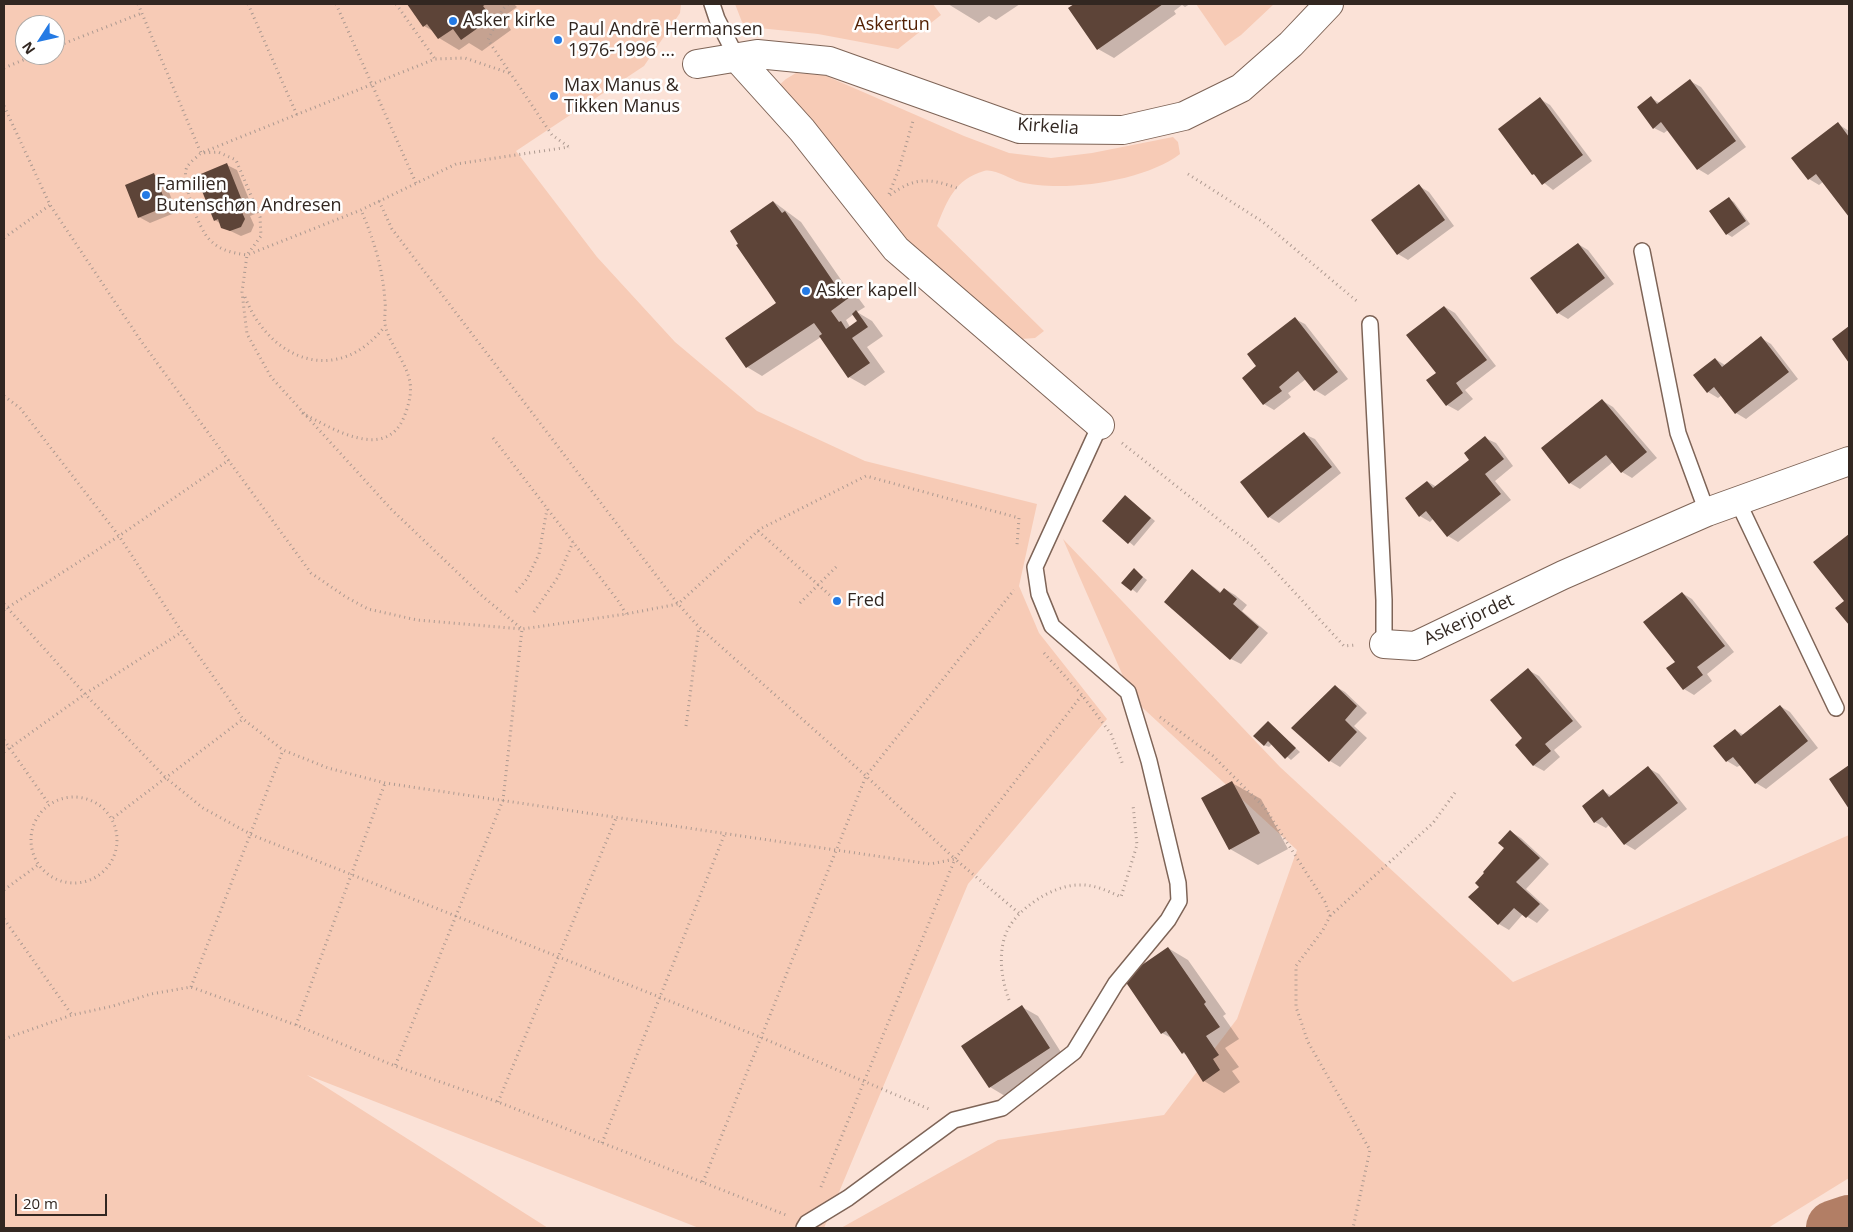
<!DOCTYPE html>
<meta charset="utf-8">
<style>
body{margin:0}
#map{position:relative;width:1853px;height:1232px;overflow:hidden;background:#fbe2d7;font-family:"Open Sans",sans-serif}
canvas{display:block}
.frame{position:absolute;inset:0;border:5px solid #322721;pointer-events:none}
.north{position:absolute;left:15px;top:15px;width:50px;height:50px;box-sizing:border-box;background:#fff;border:1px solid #ada9a6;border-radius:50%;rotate:235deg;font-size:14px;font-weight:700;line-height:20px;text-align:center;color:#322721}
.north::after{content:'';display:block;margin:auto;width:18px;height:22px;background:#247ae4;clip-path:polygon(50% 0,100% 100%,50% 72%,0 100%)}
.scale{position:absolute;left:15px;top:1194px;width:92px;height:22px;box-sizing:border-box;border:2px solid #322721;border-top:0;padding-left:6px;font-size:15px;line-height:18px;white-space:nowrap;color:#322721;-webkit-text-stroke:4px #fff;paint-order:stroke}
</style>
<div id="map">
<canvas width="1853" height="1232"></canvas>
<div class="frame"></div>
<div class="north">N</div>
<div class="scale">20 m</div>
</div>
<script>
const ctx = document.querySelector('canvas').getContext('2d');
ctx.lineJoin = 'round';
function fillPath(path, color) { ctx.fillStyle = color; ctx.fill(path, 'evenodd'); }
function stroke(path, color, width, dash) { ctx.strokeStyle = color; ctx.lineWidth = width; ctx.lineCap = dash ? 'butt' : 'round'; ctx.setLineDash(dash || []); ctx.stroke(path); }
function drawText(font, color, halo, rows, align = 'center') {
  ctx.font = font + ' "Open Sans",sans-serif'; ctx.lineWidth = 5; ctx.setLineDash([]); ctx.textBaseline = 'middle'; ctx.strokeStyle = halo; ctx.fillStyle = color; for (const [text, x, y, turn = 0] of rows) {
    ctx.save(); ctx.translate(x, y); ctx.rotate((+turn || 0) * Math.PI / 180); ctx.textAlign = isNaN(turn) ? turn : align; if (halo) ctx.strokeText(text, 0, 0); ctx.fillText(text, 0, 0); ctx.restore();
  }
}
fillPath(new Path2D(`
 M 4,4 L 681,4 L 680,13 L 644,66 L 516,151 L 597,257 L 675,342 L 757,411 L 865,461 L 1037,504 L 1019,586 L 1039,633 L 1107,719 L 968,884 L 824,1228 L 699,1228 L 307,1075 L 548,1228 L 4,1228 ZM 25,25 L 55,25 L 55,55 L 25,55 Z
 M 735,4 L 933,4 L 941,15 L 898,49 L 818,34 L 749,27 L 742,22 Z
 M 1196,4 L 1274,4 L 1241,35 L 1225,46 Z
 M 796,73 L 824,75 L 964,136 L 1009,153 L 1051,158 L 1092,153 L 1173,137 L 1178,142 L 1180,154 C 1145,181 1063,193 1020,182 C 1010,179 994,168 984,171 C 955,179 947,201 937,226 L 1044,331 L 1035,338 L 1021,339 L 979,311 L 906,238 L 777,87 L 786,79 Z
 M 1063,539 L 1280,767 L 1513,982 L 1849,835 L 1849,1178 L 1768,1228 L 841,1228 L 998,1140 L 1164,1115 L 1237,1019 L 1297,850 L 1133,699 Z`), '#f7cbb6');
fillPath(new Path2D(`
 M 409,4 L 514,4 L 517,7 L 503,17 L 511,30 L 482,51 L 469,43 L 459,50 L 439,38 L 433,31 L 424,26 Z
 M 948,4 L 1020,4 L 996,20 L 989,16 L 979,23 Z
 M 1076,4 L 1190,4 L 1185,7 L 1182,5 L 1174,11 L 1176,14 L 1114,58 L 1098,49 L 1070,8 Z
 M 1690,81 L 1701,87 L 1746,147 L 1708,175 L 1698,169 L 1668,130 L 1664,133 L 1654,128 L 1651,98 L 1660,103 Z
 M 1540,99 L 1550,105 L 1592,161 L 1553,190 L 1533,174 Z
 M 1838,124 L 1849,131 L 1849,215 L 1824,181 L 1819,185 L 1809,179 Z
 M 227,165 L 237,170 L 255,214 L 250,216 L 254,225 L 251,232 L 241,236 L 222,227 L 221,224 L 215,220 Z
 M 153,174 L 164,180 L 177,212 L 150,223 L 139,217 Z
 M 1419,186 L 1429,192 L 1454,226 L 1408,260 L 1398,254 Z
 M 1729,199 L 1734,202 L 1750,224 L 1732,237 L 1727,234 Z
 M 774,202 L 801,222 L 846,287 L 854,292 L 865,307 L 857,312 L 872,321 L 883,336 L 867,347 L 885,372 L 865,386 L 849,377 L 821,337 L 762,376 L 747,367 L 777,304 ZM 854,314 L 859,321 L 850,327 L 846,320 Z
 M 1578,244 L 1588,250 L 1614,284 L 1568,319 L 1558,313 Z
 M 1445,307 L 1455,313 L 1496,366 L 1465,390 L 1473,399 L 1458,411 L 1447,405 L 1438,373 Z
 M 1295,319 L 1305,324 L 1348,379 L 1325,396 L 1315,390 L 1306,379 L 1288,393 L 1291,397 L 1274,410 L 1264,404 L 1243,378 L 1258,366 Z
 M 1761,338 L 1771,344 L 1798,379 L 1746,419 L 1736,413 L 1722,395 L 1718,398 L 1708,392 L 1715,359 L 1725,365 Z
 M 1603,401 L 1613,407 L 1657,458 L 1632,478 L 1622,472 L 1613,462 L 1580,489 L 1570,483 Z
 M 1304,434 L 1315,439 L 1341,473 L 1279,523 L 1269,517 Z
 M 1485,438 L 1496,443 L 1513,466 L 1495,481 L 1511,500 L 1458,542 L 1448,536 L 1434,518 L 1430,522 L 1420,516 L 1428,482 L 1437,487 L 1471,460 Z
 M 1130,500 L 1155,521 L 1134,546 L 1104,521 Z
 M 1849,535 L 1849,623 L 1837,608 L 1845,601 L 1815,562 Z
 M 1134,570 L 1147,580 L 1137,593 L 1123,582 Z
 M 1193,571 L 1222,593 L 1225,589 L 1235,595 L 1247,605 L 1242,611 L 1268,633 L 1241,664 L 1231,659 Z
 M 1682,593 L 1692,599 L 1734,652 L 1707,674 L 1712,681 L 1694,695 L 1684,689 L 1668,669 L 1677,662 Z
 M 1528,670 L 1539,676 L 1582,727 L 1554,750 L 1560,757 L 1544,771 L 1533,765 L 1524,738 Z
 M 1335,686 L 1345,692 L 1367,713 L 1354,726 L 1367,738 L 1340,767 L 1330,761 Z
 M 1780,706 L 1790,712 L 1818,748 L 1766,789 L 1756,783 L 1741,765 L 1737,767 L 1727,761 L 1715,746 L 1735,730 L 1744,735 Z
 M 1268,723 L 1300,752 L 1291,760 L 1272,744 L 1269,747 L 1264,745 Z
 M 1648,768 L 1659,774 L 1687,809 L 1635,850 L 1625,844 L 1609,825 L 1606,828 L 1595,822 L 1583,807 L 1603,791 L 1612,796 Z
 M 1232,783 L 1261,799 L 1288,849 L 1258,865 L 1230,849 Z
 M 1511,832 L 1521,838 L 1549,864 L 1526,889 L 1549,910 L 1537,923 L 1523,914 L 1509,930 L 1499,924 L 1480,887 L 1506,848 Z
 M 1168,948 L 1188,960 L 1226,1014 L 1223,1016 L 1239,1039 L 1225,1048 L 1239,1067 L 1232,1071 L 1240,1082 L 1224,1093 L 1204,1081 L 1188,1056 L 1183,1053 L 1173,1039 L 1162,1033 Z
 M 1022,1007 L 1038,1016 L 1064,1057 L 1005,1096 L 990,1087 Z`), '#0003');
stroke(new Path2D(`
 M 1834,1228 L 1849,1223`), '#b27e65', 56);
fillPath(new Path2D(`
 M 407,4 L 486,4 L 483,6 L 492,18 L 461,40 L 453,29 L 438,39 L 427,24 L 423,27 Z
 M 1074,4 L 1163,4 L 1097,50 L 1068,8 Z
 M 1690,79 L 1736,141 L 1697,170 L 1661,122 L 1653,129 L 1637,107 L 1651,96 L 1657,104 Z
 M 1540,97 L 1583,155 L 1542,185 L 1534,174 L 1532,175 L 1498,129 Z
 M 1838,122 L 1849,137 L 1849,217 L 1816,174 L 1808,180 L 1791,158 Z
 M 227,163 L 245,208 L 241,210 L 245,219 L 241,227 L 230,231 L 221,228 L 218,219 L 214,221 L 196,176 Z
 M 154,173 L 167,206 L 138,218 L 125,185 Z
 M 1419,184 L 1445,220 L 1397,255 L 1371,220 Z
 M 1729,197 L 1746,221 L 1726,235 L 1709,211 Z
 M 773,201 L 782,213 L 785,211 L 835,284 L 839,282 L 850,297 L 831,311 L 839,322 L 841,321 L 846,329 L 857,321 L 852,314 L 856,310 L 868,327 L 852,338 L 870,363 L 848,378 L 819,336 L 822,334 L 814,323 L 746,368 L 725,338 L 776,303 L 736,245 L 738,244 L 730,231 Z
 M 1578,243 L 1605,278 L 1557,314 L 1530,278 Z
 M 1444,306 L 1487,360 L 1456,383 L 1463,393 L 1446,406 L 1426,380 L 1436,373 L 1406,335 Z
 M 1295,317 L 1338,372 L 1314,391 L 1298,371 L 1279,387 L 1282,391 L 1263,405 L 1242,378 L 1256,366 L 1247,354 Z
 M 1849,326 L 1849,363 L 1832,339 Z
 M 1761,336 L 1789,372 L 1735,414 L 1714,387 L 1707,393 L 1693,375 L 1715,358 L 1722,367 Z
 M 1602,399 L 1647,452 L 1621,473 L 1606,455 L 1569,484 L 1541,448 Z
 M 1304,432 L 1332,467 L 1268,518 L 1240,482 Z
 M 1485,436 L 1504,459 L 1485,474 L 1501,494 L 1447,537 L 1426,511 L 1419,517 L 1405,498 L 1427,481 L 1433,488 L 1469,460 L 1464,453 Z
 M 1125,495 L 1151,518 L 1128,544 L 1102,521 Z
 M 1849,534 L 1849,625 L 1835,608 L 1844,601 L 1813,562 Z
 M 1134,568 L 1143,577 L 1131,591 L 1121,583 Z
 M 1192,569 L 1220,593 L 1224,588 L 1237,599 L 1233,604 L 1259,627 L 1230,660 L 1164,602 Z
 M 1682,592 L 1725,646 L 1697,667 L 1703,675 L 1683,690 L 1666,668 L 1675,662 L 1643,622 Z
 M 1528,668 L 1573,721 L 1545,744 L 1551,751 L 1533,766 L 1515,745 L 1522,738 L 1490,700 Z
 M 1335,685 L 1357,706 L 1345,720 L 1357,732 L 1329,762 L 1291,728 Z
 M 1780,705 L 1808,741 L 1755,784 L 1733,757 L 1726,762 L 1713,746 L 1735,729 L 1741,736 Z
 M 1268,721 L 1296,748 L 1285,759 L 1268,741 L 1264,746 L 1253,736 Z
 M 1849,765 L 1849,809 L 1829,779 Z
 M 1648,766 L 1678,803 L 1624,845 L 1602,817 L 1594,823 L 1582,806 L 1603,789 L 1609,797 Z
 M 1232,781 L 1260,833 L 1229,850 L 1201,798 Z
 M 1510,830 L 1540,858 L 1516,882 L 1540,904 L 1526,918 L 1514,908 L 1498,925 L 1468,897 L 1479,887 L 1475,883 L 1484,873 L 1483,872 L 1504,848 L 1498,843 Z
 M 1168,947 L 1206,1002 L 1204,1004 L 1220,1027 L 1206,1036 L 1219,1055 L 1213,1059 L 1220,1070 L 1203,1082 L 1184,1052 L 1182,1054 L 1166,1031 L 1161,1034 L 1123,978 Z
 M 1022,1005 L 1050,1048 L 989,1088 L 961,1046 Z`), '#5d4438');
const service = new Path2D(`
 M 712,4 L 717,19 L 737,58
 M 1642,251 L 1678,433 L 1707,512
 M 1370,324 L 1384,600 L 1384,644
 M 1738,502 L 1836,708
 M 804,1228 L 807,1223 L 848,1198 L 954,1120 L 1002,1108 L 1074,1052 L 1116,983 L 1168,920 L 1179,901 L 1178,883 L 1149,761 L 1128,692 L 1052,626 L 1039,594 L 1035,567 L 1100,425`);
const minor = new Path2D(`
 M 737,58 L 802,130 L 896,249 L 1100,425
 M 697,64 L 757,54 L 829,61 L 1020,129 L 1123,130 L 1184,116 L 1241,88 L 1291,44 L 1329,4
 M 1384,644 L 1415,646 L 1563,575 L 1707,512 L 1849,461`);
stroke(service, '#7e6457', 18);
stroke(minor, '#7e6457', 30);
stroke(new Path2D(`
 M 138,4 L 201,153 L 218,152 L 236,160 L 260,217 L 261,236 L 247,255 L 242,292 L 247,334 L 271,377 L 391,509 L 481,595 L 522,629 L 503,800 L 395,1066
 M 248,4 L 297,115
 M 336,4 L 416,183
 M 396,4 L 435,59
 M 508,4 L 502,10 L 488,40 L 552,135 L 569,147
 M 55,47 L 142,13
 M 4,68 L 35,55
 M 509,73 L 465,58 L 435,59 L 201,153 C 197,157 190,162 187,167 C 180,180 199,229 209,239 C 219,250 232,253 247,255 L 361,210 L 456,164 L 569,147
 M 4,106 L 50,205 L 141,341 L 311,573 L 346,597 L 368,609 L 417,620 L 522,629 L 626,614 L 678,604 L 760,529 L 866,476 L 1019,518 L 1017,545
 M 1188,174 L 1263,222 L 1359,303
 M 889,194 L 899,169 L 913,121
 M 890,195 C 915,177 929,178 957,188
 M 379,201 L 392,229 L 678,604 L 699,627 L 866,776 L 955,859
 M 4,238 L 50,205
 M 245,297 C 270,361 338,387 385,326
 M 4,396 L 20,408 L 119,536 L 182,632 L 243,719 L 283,750 L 328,768 L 385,783 L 930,864 L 955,859 L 1020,914
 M 302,413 C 330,427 385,463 404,417 C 408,407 412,394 410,383 C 407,362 388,343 385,324 C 384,317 386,309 385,302 C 383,269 374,240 361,210
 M 493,438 L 619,602 L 626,614
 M 1122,443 L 1252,546 L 1344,646 L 1355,645
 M 758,531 L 833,598
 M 516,592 L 527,579 L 539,554 L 547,509
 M 800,603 L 837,566
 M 4,604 L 85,694 L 166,778 L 203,808 L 252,835 L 760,1037 L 929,1109
 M 4,610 L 119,536 L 229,460
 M 534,612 L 558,577 L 573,542
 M 1044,653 L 1082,695 L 1111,734 L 1123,765
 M 1160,717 L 1213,756 L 1265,808 L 1325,902 L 1330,916 L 1323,930 L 1296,966 L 1296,1007 L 1308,1042 L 1370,1150 L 1353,1228
 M 686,726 L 699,627
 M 4,740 L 49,804
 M 4,752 L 85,694 L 182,632
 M31 840a43 43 0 1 1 86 0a43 43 0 1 1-86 0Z
 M 113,818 L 243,719
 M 4,890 L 38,865
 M 1330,916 L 1433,823 L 1457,790
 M 4,919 L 72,1015
 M 191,987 L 283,750
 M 1009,1000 C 1002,981 998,957 1005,936 C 1013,911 1051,886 1077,885 C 1093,884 1106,890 1121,897 L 1137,845 L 1133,805
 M 296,1025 L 385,783
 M 4,1039 L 72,1015 L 113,1006 L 151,994 L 191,987 L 296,1025 L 395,1066 L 498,1102 L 786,1215
 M 498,1102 L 616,818
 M 602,1143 L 725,833
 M 703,1182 L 866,776 L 1014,590
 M 821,1187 L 955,859 L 1082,695`), '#ac9990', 3, [1, 4]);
stroke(service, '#fff', 15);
stroke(minor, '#fff', 28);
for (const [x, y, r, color] of [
 [453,21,5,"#247ae4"],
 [558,40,5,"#247ae4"],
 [554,96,5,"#247ae4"],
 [146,195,5,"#247ae4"],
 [806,291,5,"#247ae4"],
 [837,601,5,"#247ae4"]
]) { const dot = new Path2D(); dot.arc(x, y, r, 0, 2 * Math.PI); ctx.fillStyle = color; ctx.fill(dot); stroke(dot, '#fff', 2); }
drawText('18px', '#322721', '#fff', [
 ["Asker kirke",463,21],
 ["Paul Andrē Hermansen",568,30],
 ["1976-1996 ...",568,51],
 ["Max Manus &",564,86],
 ["Tikken Manus",564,107],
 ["Familien",156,185],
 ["Butenschøn Andresen",156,206],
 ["Asker kapell",816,291],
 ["Fred",847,601]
], 'left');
drawText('18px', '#542205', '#fff', [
 ["Askertun",892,25]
]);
drawText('18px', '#322721', '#fff', [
 ["Kirkelia",1048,127,4],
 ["Askerjordet",1469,620,-25]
]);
</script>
